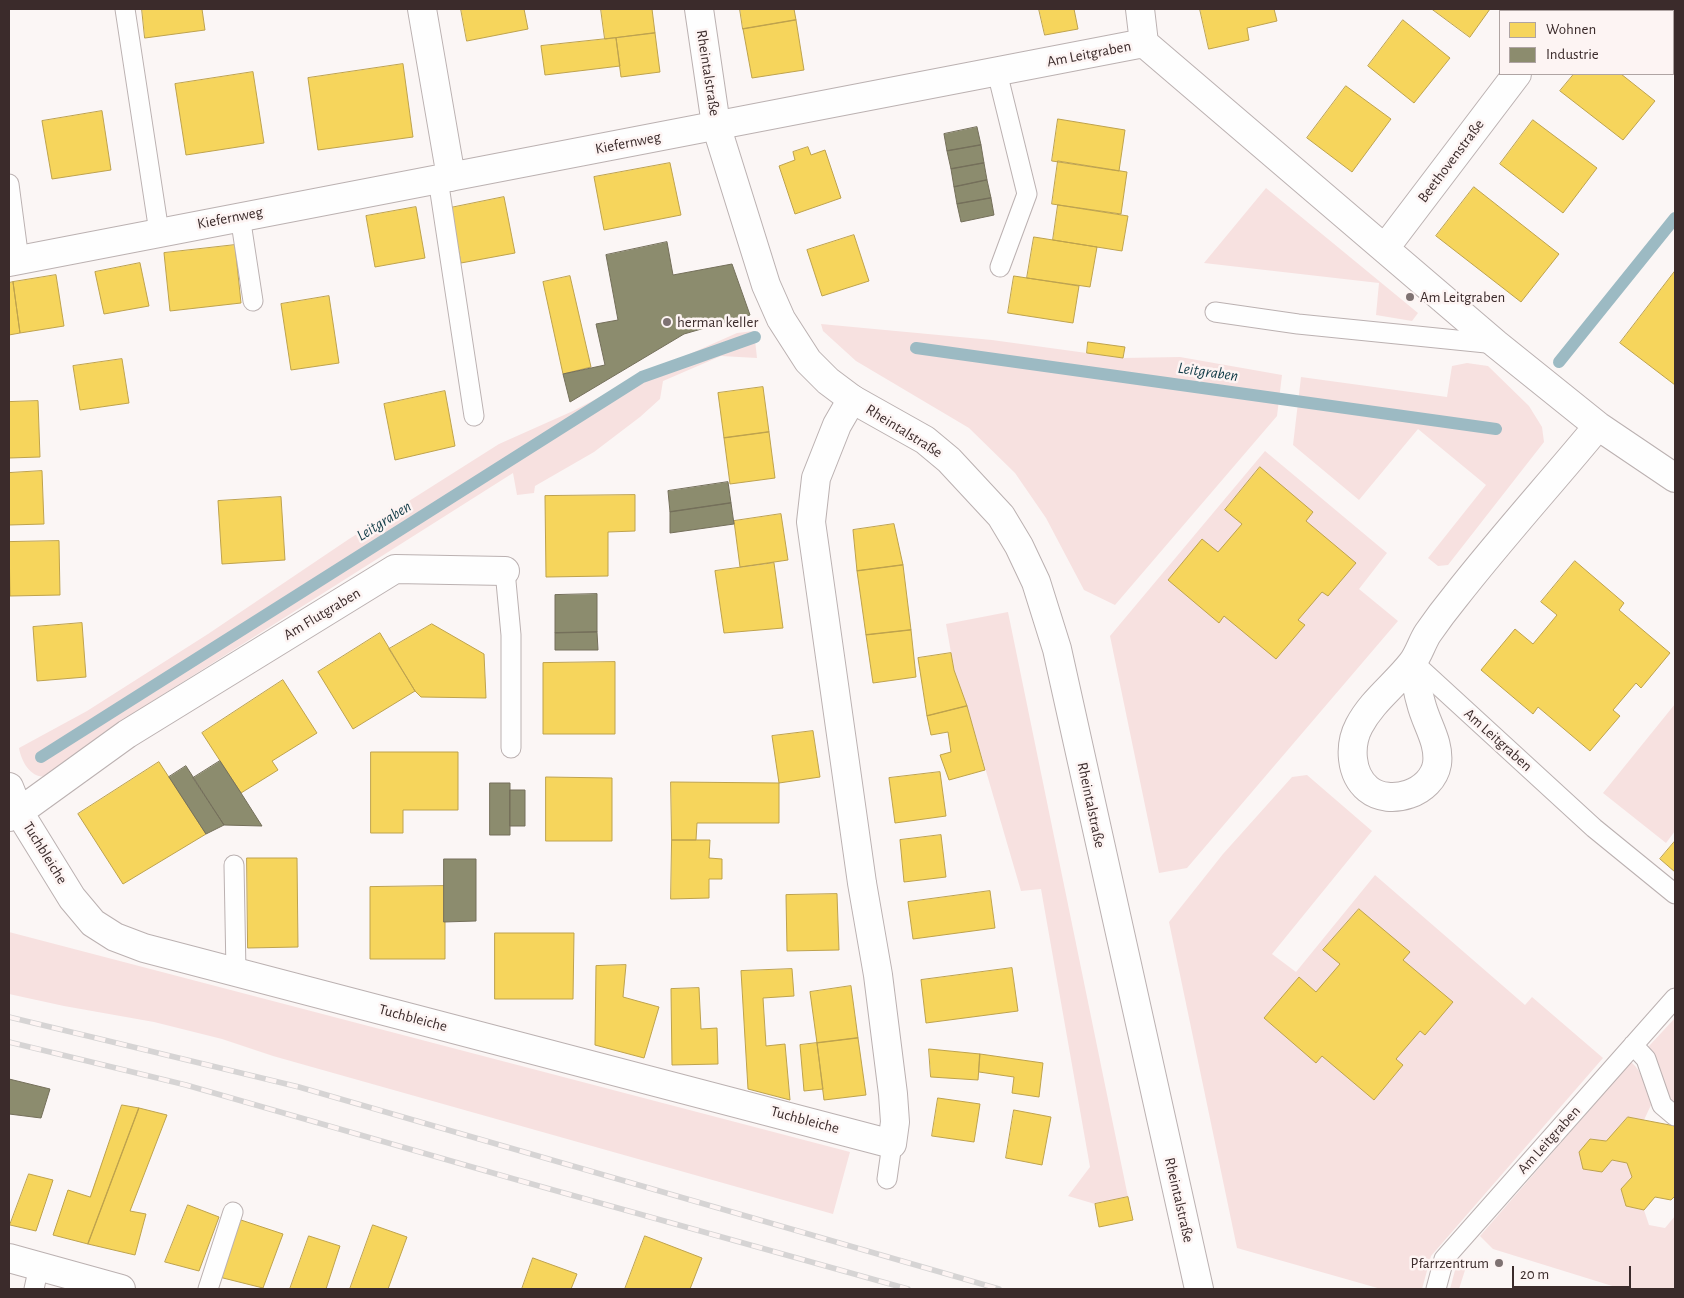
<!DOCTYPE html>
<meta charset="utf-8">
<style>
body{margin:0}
#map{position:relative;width:1684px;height:1298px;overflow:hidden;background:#fbf6f5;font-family:"Alegreya Sans",sans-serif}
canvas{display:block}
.frame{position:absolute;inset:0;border:10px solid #3b2b2b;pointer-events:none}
.legend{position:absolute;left:1499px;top:10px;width:175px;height:65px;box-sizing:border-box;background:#fdf4f3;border:1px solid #afa4a3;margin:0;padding:6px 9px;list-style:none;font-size:15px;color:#3b2b2b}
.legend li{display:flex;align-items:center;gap:10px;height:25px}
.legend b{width:25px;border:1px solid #afa4a3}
.scale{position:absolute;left:1512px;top:1266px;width:119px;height:22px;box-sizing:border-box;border:2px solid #3b2b2b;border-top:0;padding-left:6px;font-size:15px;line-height:18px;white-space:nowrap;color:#3b2b2b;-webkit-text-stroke:4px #fdf4f3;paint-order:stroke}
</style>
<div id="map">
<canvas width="1684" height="1298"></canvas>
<div class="frame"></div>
<ul class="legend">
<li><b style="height:14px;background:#f6d55c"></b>Wohnen</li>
<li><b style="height:14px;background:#8c8c6e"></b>Industrie</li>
</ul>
<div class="scale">20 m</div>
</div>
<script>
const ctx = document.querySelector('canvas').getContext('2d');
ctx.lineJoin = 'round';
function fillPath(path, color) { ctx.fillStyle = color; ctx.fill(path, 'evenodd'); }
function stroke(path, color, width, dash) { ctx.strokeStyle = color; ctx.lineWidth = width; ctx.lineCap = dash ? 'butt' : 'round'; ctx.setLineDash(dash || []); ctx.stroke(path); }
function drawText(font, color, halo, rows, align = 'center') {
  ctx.font = font + ' "Alegreya Sans",sans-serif'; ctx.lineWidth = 5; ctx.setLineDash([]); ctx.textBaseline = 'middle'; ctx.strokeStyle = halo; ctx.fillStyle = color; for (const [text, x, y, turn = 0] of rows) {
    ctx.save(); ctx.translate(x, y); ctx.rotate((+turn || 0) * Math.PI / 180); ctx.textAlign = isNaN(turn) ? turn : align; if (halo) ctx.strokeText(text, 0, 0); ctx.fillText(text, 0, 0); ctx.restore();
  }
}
fillPath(new Path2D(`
 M 1266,188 L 1418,313 L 1412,321 L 1376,315 L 1379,283 L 1204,263 Z
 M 821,324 L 992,340 L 1123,358 L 1180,357 L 1282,375 L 1277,416 L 1115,605 L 1084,590 L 1046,518 L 1015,473 L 969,428 L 856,361 L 823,331 Z
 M 754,331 L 757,358 L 721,356 L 663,381 L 660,399 L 640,417 L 594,452 L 535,486 L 534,493 L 517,495 L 513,473 L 118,723 L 54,774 C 35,784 22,765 19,748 L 87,711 L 208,634 L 349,539 L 499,444 L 573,411 L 640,376 L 737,333 Z
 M 1467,363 L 1488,366 L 1529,406 L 1542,427 L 1544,442 L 1448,565 L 1438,566 L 1428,558 L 1486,485 L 1418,429 L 1359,500 L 1293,445 L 1301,377 L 1447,397 L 1452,366 Z
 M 1265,451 L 1387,553 L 1359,589 L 1398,621 L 1187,868 L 1159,873 L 1110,636 Z
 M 1008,612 L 1128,1197 L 1095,1204 L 1068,1196 L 1090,1167 L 1041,889 L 1021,891 L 967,706 L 954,670 L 946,624 Z
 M 1675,704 L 1675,831 L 1666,843 L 1603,793 Z
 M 1307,775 L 1372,831 L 1272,954 L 1296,972 L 1375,875 L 1525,1005 L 1532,997 L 1603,1058 L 1431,1256 L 1422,1289 L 1381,1289 L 1237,1248 L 1169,922 L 1223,854 L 1292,777 Z
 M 9,932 L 850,1152 L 833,1214 L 273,1056 L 222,1039 L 154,1022 L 64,1006 L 9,994 Z
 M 1675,1018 L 1675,1102 L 1668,1101 L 1650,1052 L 1649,1046 Z
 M 1631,1062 C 1644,1073 1646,1089 1651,1105 L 1644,1120 L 1628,1117 L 1606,1141 L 1590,1139 L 1579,1152 L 1584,1169 L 1602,1172 L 1612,1160 L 1627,1163 L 1632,1177 L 1621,1190 L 1626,1206 L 1644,1210 L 1649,1225 L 1665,1228 L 1675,1216 L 1675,1289 L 1622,1289 L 1493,1249 L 1480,1236 Z
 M 1458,1259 L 1466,1267 L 1459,1289 L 1450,1289 Z`), '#f7e1e0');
const homes = new Path2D(`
 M 142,9 L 202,9 L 205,30 L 145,38 Z
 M 461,9 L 524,9 L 528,29 L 467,41 Z
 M 601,9 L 652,9 L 655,33 L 605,39 Z
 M 740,9 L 794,9 L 796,20 L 743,29 Z
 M 1039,9 L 1074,9 L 1078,29 L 1045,35 Z
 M 1200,9 L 1274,9 L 1277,21 L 1247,28 L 1249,40 L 1209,49 Z
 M 1432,9 L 1490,9 L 1470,37 Z
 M 1624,9 L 1675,9 L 1675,58 L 1673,56 L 1673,11 L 1622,11 Z
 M 796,20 L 804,70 L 752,78 L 743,29 Z
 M 1403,20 L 1450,58 L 1414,103 L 1368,66 Z
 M 655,33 L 660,72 L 621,77 L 616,38 Z
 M 616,38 L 620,66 L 545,75 L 541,46 Z
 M 403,64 L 413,137 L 318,150 L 308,78 Z
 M 253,72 L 264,143 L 186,155 L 175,84 Z
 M 1574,74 L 1621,74 L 1655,101 L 1623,140 L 1560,91 Z
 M 1346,86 L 1391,119 L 1352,172 L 1307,138 Z
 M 102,111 L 111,170 L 52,179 L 42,121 Z
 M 1058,119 L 1125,130 L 1119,171 L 1052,161 Z
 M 1533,120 L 1597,168 L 1563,213 L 1500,164 Z
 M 808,147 L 811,155 L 825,150 L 841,198 L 795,214 L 779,166 L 795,160 L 793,152 Z
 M 1058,161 L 1127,172 L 1121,214 L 1052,204 Z
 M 670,163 L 681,215 L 604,230 L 594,177 Z
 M 1474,187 L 1559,254 L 1521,302 L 1436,236 Z
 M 504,197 L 515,253 L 461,263 L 450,208 Z
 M 1058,205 L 1128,216 L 1122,251 L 1053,240 Z
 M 416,207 L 425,258 L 375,267 L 366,216 Z
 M 854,235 L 869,281 L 822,296 L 807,250 Z
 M 1034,237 L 1097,247 L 1090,287 L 1027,278 Z
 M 235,245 L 241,303 L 170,311 L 164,253 Z
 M 140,263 L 149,306 L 104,314 L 95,272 Z
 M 1675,271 L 1675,385 L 1620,343 Z
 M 56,275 L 64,326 L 20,333 L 13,282 Z
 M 570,276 L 591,367 L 563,374 L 543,282 Z
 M 1014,276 L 1079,286 L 1073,323 L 1008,313 Z
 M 13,282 L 20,333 L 9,335 L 9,283 Z
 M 329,296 L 339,363 L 291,370 L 281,304 Z
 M 1088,342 L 1125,347 L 1123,358 L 1087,353 Z
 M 122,359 L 129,403 L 80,410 L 73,366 Z
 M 763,387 L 769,432 L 724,438 L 718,393 Z
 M 445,391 L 455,446 L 395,460 L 384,404 Z
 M 38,401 L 40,457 L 9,458 L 9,402 Z
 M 769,432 L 775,478 L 730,484 L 724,438 Z
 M 1260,467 L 1313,512 L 1306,521 L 1356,563 L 1328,596 L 1322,592 L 1298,620 L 1305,625 L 1276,659 L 1224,616 L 1219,623 L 1168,580 L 1202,539 L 1218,552 L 1242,524 L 1225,510 Z
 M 42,471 L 44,524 L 9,525 L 9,473 Z
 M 635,495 L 635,531 L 608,532 L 608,576 L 546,577 L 545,496 Z
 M 281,497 L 285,560 L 222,564 L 218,501 Z
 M 781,514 L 788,560 L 740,567 L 734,521 Z
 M 894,524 L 903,565 L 857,571 L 853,530 Z
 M 59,541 L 60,595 L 10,596 L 9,542 Z
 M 1575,561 L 1624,603 L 1619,610 L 1670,653 L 1641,688 L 1636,683 L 1613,710 L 1620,716 L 1590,751 L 1538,707 L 1533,714 L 1481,670 L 1515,629 L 1533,644 L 1557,615 L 1541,602 Z
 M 774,563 L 783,628 L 724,633 L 715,571 Z
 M 903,565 L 911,630 L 866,635 L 857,571 Z
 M 82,623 L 86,677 L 37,681 L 33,627 Z
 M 432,624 L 484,654 L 486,698 L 421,697 L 415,691 L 389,649 Z
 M 911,630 L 916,677 L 873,683 L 866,635 Z
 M 380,633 L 415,691 L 353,729 L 318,672 Z
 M 951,653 L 954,670 L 967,706 L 927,716 L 918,658 Z
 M 615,662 L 615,734 L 543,734 L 543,663 Z
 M 283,680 L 317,733 L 272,761 L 278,770 L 241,793 L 202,733 Z
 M 967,706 L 985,770 L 949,780 L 940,755 L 951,752 L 948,732 L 931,735 L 927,716 Z
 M 813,731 L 820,777 L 779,783 L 772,736 Z
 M 371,752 L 458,752 L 458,810 L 403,810 L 403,833 L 371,833 Z
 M 159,762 L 206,834 L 123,884 L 78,814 Z
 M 940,772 L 946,816 L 895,823 L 889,778 Z
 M 546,777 L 612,778 L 612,841 L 546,841 Z
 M 671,782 L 779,783 L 779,823 L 697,823 L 696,840 L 672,840 Z
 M 941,835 L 946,877 L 904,882 L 900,840 Z
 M 672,840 L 710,840 L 709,858 L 722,859 L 722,879 L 709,879 L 709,898 L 671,899 Z
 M 1675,841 L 1675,872 L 1660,859 Z
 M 247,858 L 297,858 L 298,947 L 248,948 Z
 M 445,886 L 445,959 L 370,959 L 370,887 Z
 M 990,891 L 995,928 L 913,939 L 908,902 Z
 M 837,894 L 839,950 L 787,951 L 786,895 Z
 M 1359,909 L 1410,952 L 1403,960 L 1453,1002 L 1425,1035 L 1420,1031 L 1396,1059 L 1403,1065 L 1374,1100 L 1322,1056 L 1316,1063 L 1264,1018 L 1299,977 L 1316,992 L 1340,964 L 1323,950 Z
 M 495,933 L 574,933 L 573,999 L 495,999 Z
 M 626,965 L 623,997 L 659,1007 L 644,1058 L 595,1045 L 596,966 Z
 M 1012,968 L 1018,1011 L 926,1023 L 921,980 Z
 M 792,969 L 794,996 L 763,998 L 766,1046 L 785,1044 L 790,1100 L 748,1089 L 741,971 Z
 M 851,986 L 858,1038 L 817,1043 L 810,992 Z
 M 699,988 L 701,1029 L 717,1028 L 718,1064 L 672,1065 L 671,989 Z
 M 858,1038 L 866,1095 L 824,1100 L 817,1043 Z
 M 817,1043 L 823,1089 L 804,1091 L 800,1045 Z
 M 929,1049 L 980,1054 L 978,1080 L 931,1077 Z
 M 980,1054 L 1043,1063 L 1039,1097 L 1012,1093 L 1014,1077 L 979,1072 Z
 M 938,1098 L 980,1104 L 974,1142 L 932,1136 Z
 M 122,1105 L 139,1108 L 88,1244 L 53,1235 L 68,1190 L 90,1197 Z
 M 139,1108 L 167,1115 L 130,1211 L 146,1214 L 135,1255 L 88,1244 Z
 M 1014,1110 L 1051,1117 L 1042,1165 L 1006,1158 Z
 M 1628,1117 L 1675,1126 L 1675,1196 L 1671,1200 L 1655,1197 L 1644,1210 L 1626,1206 L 1621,1189 L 1632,1177 L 1627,1163 L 1612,1160 L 1602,1172 L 1583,1169 L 1579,1152 L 1590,1139 L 1606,1141 Z
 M 29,1174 L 53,1180 L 36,1231 L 10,1225 Z
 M 1128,1197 L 1133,1220 L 1099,1227 L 1095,1204 Z
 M 188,1205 L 219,1217 L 199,1271 L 165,1262 Z
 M 241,1220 L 283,1234 L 263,1288 L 219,1277 Z
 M 373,1225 L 407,1237 L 388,1289 L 350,1289 Z
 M 309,1236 L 340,1246 L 326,1289 L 290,1289 Z
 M 645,1236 L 702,1258 L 690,1289 L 625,1289 Z
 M 533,1258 L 577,1274 L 571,1289 L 522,1289 Z`);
fillPath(homes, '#f6d55c');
stroke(homes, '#bea24d', 1);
const industry = new Path2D(`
 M 977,127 L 981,145 L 947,151 L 944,134 Z
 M 981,145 L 984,163 L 951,169 L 947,151 Z
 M 984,163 L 987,180 L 954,187 L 951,169 Z
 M 987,180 L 991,198 L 957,204 L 954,187 Z
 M 991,198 L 994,215 L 961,222 L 957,204 Z
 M 667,242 L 673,275 L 732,264 L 750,315 L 684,334 L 570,402 L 563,374 L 605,365 L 596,324 L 618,320 L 606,255 Z
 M 728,482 L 731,503 L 670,512 L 668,491 Z
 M 731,503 L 734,524 L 670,533 L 670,512 Z
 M 597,594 L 597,632 L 555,633 L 555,595 Z
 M 597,632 L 598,650 L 555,650 L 555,633 Z
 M 220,761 L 241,793 L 262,826 L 224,825 L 193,778 Z
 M 186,766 L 224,825 L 206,834 L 169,777 Z
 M 490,783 L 510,783 L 510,835 L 490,835 Z
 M 510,790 L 525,790 L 525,826 L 510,826 Z
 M 444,859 L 476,859 L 476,921 L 444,922 Z
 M 9,1079 L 50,1089 L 41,1118 L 9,1114 Z`);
fillPath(industry, '#8c8c6e');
stroke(industry, '#746f5a', 1);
stroke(new Path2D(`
 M 916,348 L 1496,429
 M 1559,362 L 1675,218
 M 41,757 L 642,377 L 755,337`), '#9cbac3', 12);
const service = new Path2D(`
 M 125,9 L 159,232
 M 997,72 L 1027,194 L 1000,267
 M 438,179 L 474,416
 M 9,184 L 19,260
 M 240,216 L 253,301
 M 1215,312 L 1298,324 L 1496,344
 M 505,571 L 511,635 L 511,748
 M 1413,662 L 1594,828 L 1675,894
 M 234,865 L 236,972
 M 1633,1045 L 1646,1059 L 1662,1105 L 1675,1116
 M 887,1179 L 892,1144
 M 34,1289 L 39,1266
 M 208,1289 L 233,1212
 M 1436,1289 L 1444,1259 L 1675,998`);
const minor = new Path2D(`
 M 422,9 L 451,177
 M 1140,9 L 1144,43
 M 1564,11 L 1566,9
 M 1144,43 L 1496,344 L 1598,426 L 1675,478
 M 1385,248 L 1517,74
 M 9,262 L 1144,43
 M 1413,662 C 1415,676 1417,690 1421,703 C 1426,724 1440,742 1437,764 C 1432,793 1390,807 1368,789 C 1350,774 1349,745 1359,726 C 1372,701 1395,685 1412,663 C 1419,654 1422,642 1428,633 C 1437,620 1446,608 1455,597 C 1501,538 1551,483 1598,426
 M 9,787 L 19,812 L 72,898 L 93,923 L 115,937 L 144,948 L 892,1144 L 895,1122 L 893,1094 L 878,975 L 862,883 L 811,522 L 816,478 L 837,425 L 852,399
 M 9,817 L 19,812 L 127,734 L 395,569 L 505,571`);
const tertiary = new Path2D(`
 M 699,9 L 716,125 L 766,285 L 781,319 L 808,361 L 828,381 L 852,399 L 925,440 L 949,460 L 1001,516 L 1019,546 L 1036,582 L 1057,649 L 1199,1289`);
const secondary = new Path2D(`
 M 9,1258 L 121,1289`);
stroke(service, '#bbb1b1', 21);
stroke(minor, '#bbb1b1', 30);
stroke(tertiary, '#bbb1b1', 30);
stroke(secondary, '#bbb1b1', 30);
stroke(service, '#fefefe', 19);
stroke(minor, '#fefefe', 28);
stroke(tertiary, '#fefefe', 28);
stroke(secondary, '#fefefe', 28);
const rail = new Path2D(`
 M 9,1017 L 299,1087 L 999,1289
 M 9,1042 L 186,1085 L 514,1179 L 908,1289`);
stroke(rail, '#d6d4d4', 5.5);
stroke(rail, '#fdf4f3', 4, [11]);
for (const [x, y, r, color] of [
 [1410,297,5,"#7e7272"],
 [667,322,5,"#7e7272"],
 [1499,1263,5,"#7e7272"]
]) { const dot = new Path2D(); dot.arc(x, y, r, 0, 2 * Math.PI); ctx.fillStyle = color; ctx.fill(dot); stroke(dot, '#fdf4f3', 2); }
drawText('15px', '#3b2b2b', '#fdf4f3', [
 ["Am Leitgraben",1089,54,-11],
 ["Rheintalstraße",708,73,81],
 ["Kiefernweg",628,143,-11],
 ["Beethovenstraße",1451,161,-53],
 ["Kiefernweg",230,218,-11],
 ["Rheintalstraße",904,431,32],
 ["Am Flutgraben",322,614,-31],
 ["Am Leitgraben",1498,740,42],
 ["Rheintalstraße",1091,805,78],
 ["Tuchbleiche",45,853,58],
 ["Tuchbleiche",413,1018,15],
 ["Tuchbleiche",805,1120,15],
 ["Am Leitgraben",1549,1140,-48],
 ["Rheintalstraße",1179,1200,77]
]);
drawText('15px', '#3b2b2b', '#fdf4f3', [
 ["Am Leitgraben",1420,297],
 ["herman keller",677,322],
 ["Pfarrzentrum",1489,1263,"right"]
], 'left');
drawText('italic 16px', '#123c48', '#fdf4f3', [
 ["Leitgraben",1208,372,8],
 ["Leitgraben",384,521,-32]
]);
</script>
